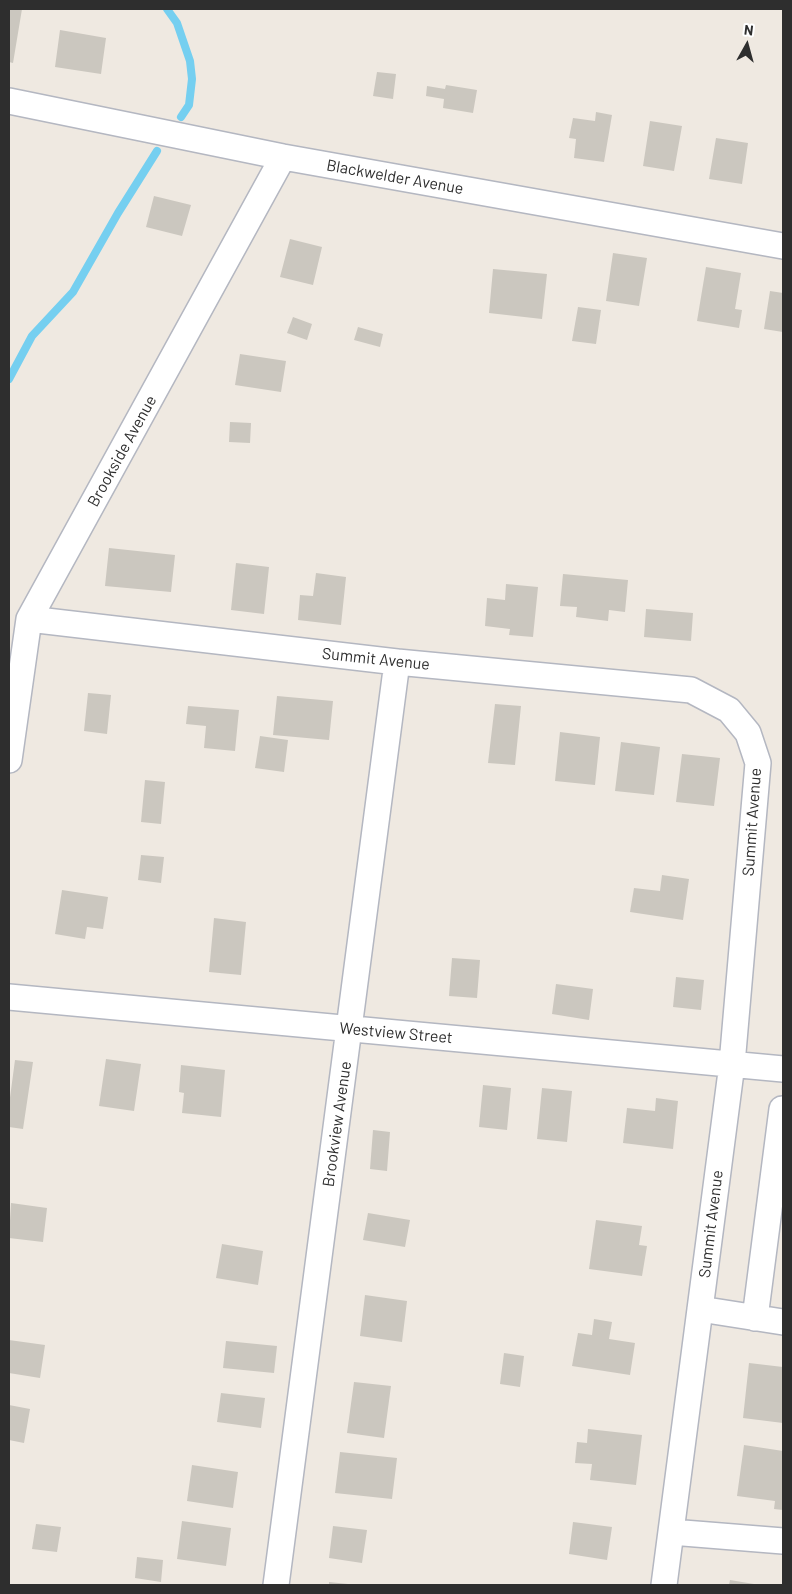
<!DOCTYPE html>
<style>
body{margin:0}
#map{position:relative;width:792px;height:1594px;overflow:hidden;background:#efe9e1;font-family:Barlow,sans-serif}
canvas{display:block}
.frame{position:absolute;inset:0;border:10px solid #2e2e2e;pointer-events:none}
.north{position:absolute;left:722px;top:20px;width:50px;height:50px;-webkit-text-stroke:4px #fff;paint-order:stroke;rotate:7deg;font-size:14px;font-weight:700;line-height:20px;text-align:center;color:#2e2e2e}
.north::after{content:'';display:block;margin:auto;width:18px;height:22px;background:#2e2e2e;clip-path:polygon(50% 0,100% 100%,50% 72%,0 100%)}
</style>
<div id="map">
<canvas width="792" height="1594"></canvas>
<div class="frame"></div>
<div class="north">N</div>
</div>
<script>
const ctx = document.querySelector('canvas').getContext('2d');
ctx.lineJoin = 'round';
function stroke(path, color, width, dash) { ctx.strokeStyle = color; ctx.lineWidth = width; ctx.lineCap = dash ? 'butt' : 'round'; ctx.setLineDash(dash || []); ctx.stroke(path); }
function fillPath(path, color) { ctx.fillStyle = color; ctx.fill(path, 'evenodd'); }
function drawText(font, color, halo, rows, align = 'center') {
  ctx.font = font + ' Barlow,sans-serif'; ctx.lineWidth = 4; ctx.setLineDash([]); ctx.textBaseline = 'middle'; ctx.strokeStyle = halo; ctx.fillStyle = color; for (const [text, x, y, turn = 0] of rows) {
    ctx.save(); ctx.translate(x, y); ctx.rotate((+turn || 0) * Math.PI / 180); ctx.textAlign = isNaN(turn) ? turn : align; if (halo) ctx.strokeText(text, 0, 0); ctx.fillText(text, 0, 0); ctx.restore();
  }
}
stroke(new Path2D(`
 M 167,9 L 177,23 L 190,61 L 192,79 L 189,105 L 181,117
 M 9,379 L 32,336 L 73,292 L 118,213 L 157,151`), '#75cff0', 8);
fillPath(new Path2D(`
 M 9,9 L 22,9 L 13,63 L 9,62 Z
 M 60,30 L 106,38 L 101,74 L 55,67 Z
 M 377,72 L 396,74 L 393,99 L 373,96 Z
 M 446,85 L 477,90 L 473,113 L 443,108 L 444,99 L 426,96 L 427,86 L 445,89 Z
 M 596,112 L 612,115 L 604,162 L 574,158 L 576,139 L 569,138 L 573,118 L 595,121 Z
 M 650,121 L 682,126 L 674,171 L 643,166 Z
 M 716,138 L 748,143 L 742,184 L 709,179 Z
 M 154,196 L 191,205 L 182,236 L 146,227 Z
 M 290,239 L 322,247 L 313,285 L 280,277 Z
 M 613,253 L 647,258 L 639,306 L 606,301 Z
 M 706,267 L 741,273 L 735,309 L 742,310 L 739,328 L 697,321 Z
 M 493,269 L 547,274 L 542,319 L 489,313 Z
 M 770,291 L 783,293 L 783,332 L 764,329 Z
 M 578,307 L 601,310 L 596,344 L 572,341 Z
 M 293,317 L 312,324 L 307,340 L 287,333 Z
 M 358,327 L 383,334 L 380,347 L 354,340 Z
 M 240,354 L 286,361 L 281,392 L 235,385 Z
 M 230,422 L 251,423 L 250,443 L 229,442 Z
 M 109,548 L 175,555 L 171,592 L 105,586 Z
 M 236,563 L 269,567 L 264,614 L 231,610 Z
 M 316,573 L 346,577 L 341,625 L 298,620 L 300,595 L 313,596 Z
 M 563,574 L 628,580 L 625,612 L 609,610 L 608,621 L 576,617 L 577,607 L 560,606 Z
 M 506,584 L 538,587 L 533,637 L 509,635 L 510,629 L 485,626 L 487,598 L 505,600 Z
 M 646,609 L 693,613 L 691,641 L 644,637 Z
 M 88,693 L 111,695 L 107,734 L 84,731 Z
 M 277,696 L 333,701 L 329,740 L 273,735 Z
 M 495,704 L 521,706 L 515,765 L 488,763 Z
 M 188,706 L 239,710 L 235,751 L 204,748 L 206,726 L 186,724 Z
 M 560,732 L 600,737 L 595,785 L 555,781 Z
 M 260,736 L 288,740 L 284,772 L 255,768 Z
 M 621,742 L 660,747 L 654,795 L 615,791 Z
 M 682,754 L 720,758 L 714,806 L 676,802 Z
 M 145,780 L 165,782 L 161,824 L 141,822 Z
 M 141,855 L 164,857 L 161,883 L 138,880 Z
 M 662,875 L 689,879 L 683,920 L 630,912 L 634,888 L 660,891 Z
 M 62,890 L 108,897 L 103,929 L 87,927 L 85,939 L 55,934 Z
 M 214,918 L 246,922 L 241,975 L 209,972 Z
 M 452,958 L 480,960 L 477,998 L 449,996 Z
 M 676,977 L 704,980 L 701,1010 L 673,1007 Z
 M 556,984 L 593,989 L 589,1020 L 552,1014 Z
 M 106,1059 L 141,1064 L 134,1111 L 99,1106 Z
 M 15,1060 L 33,1062 L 23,1129 L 9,1127 L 9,1105 Z
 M 181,1065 L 225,1070 L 221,1117 L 182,1113 L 184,1093 L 179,1092 Z
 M 483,1085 L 511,1088 L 507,1130 L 479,1127 Z
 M 542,1088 L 572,1091 L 567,1142 L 537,1139 Z
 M 656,1098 L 678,1101 L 673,1149 L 623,1143 L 627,1108 L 655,1111 Z
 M 373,1130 L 390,1132 L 387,1171 L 370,1169 Z
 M 11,1203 L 47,1208 L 43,1242 L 9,1238 Z
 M 368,1213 L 410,1220 L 405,1247 L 363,1240 Z
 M 596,1220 L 642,1226 L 639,1245 L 647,1246 L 642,1276 L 589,1269 Z
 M 222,1244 L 263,1251 L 258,1285 L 216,1278 Z
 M 365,1295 L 407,1301 L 402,1342 L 360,1336 Z
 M 594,1319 L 612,1322 L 609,1339 L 635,1343 L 630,1375 L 572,1366 L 578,1333 L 592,1335 Z
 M 9,1340 L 45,1345 L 40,1378 L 9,1373 Z
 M 226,1341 L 277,1346 L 274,1373 L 223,1368 Z
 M 504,1353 L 524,1356 L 520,1387 L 500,1384 Z
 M 749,1363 L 783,1367 L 783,1423 L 743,1418 Z
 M 354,1382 L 391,1386 L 384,1438 L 347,1433 Z
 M 221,1393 L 265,1398 L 261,1428 L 217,1422 Z
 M 9,1405 L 30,1409 L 24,1443 L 9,1440 Z
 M 588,1429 L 642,1435 L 636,1485 L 590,1480 L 592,1464 L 575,1463 L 577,1442 L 587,1443 Z
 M 744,1445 L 783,1451 L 783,1510 L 774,1509 L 775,1501 L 737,1496 Z
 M 340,1452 L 397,1458 L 392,1499 L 335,1493 Z
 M 192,1465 L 238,1472 L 233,1508 L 187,1501 Z
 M 182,1521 L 231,1528 L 226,1566 L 177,1559 Z
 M 573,1522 L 612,1527 L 607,1560 L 569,1554 Z
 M 36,1524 L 61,1527 L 57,1552 L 32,1549 Z
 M 333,1526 L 367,1530 L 362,1563 L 329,1558 Z
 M 137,1557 L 163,1560 L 161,1582 L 135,1578 Z
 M 730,1580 L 754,1584 L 754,1585 L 729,1585 Z
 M 329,1582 L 348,1584 L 348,1585 L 329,1585 Z`), '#cbc7bf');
const minor = new Path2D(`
 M 9,101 L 283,157 L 783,246
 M 29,619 L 397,662 L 691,690 L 729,710 L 748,733 L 758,763 L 732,1064 L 664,1585
 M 9,760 L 29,619 L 283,157
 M 9,997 L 783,1069
 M 700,1309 L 783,1322
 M 755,1318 L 782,1109 L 783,1109
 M 671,1532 L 783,1541
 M 276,1585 L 397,662`);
stroke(minor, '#b4b7c1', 28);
stroke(minor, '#fff', 25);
drawText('16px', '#2e2e2e', '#fff', [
 ["Blackwelder Avenue",395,177,10],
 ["Brookside Avenue",122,451,-61],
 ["Summit Avenue",376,659,6],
 ["Summit Avenue",752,822,-86],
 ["Westview Street",396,1033,5],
 ["Brookview Avenue",337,1124,-82],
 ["Summit Avenue",711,1224,-83]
]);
</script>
